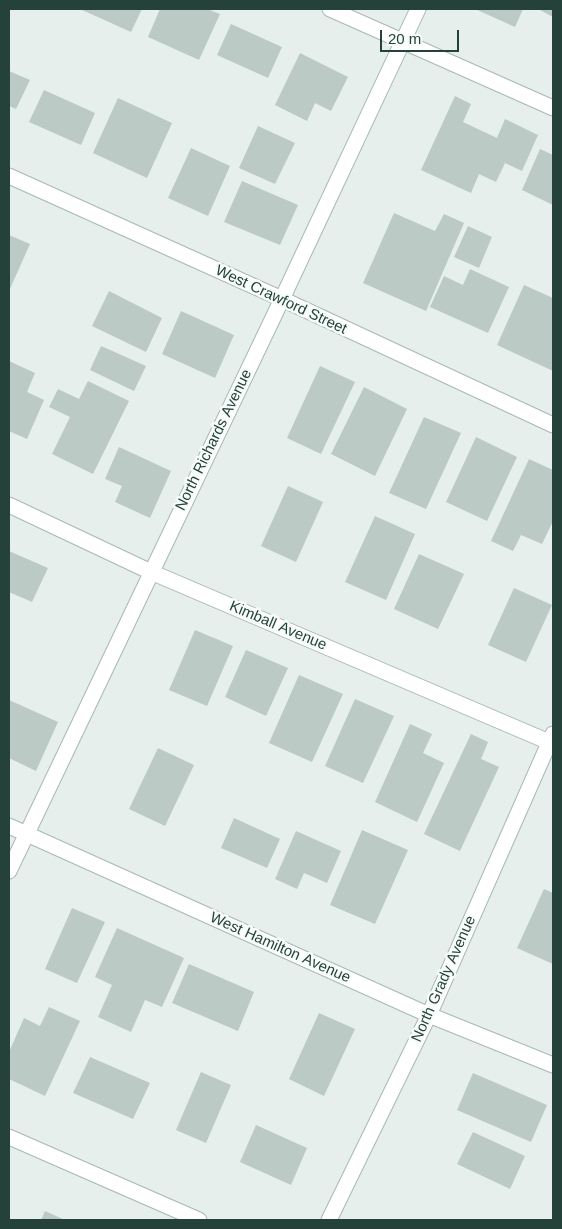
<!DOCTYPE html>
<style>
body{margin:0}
#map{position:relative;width:562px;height:1229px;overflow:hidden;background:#e6efeb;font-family:Arial,sans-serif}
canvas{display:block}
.frame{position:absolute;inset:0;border:10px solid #24423a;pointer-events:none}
.scale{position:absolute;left:380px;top:30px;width:79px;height:22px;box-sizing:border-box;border:2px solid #24423a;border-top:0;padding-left:6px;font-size:15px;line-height:18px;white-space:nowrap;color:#24423a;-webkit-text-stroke:4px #f7fbf9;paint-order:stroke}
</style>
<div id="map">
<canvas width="562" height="1229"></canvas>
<div class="frame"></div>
<div class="scale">20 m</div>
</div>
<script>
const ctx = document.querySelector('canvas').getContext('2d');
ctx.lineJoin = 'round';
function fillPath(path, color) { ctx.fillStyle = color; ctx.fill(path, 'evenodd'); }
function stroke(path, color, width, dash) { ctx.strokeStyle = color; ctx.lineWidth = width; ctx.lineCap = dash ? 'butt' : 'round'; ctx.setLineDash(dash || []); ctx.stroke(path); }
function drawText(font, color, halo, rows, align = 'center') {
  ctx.font = font + ' Arial,sans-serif'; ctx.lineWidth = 5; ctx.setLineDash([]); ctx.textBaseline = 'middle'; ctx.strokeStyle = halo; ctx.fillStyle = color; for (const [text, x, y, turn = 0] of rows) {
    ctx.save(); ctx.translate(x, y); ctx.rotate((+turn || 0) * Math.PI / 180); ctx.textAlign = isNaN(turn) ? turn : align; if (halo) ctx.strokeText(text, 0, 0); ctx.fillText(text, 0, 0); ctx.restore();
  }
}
fillPath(new Path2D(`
 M 80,9 L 142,9 L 131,32 Z
 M 160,9 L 207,9 L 220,14 L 199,60 L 148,37 Z
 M 475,9 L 523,9 L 515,27 Z
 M 538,9 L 553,9 L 553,17 Z
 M 231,24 L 282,47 L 268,78 L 217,55 Z
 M 300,53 L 348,77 L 331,111 L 315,103 L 307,121 L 275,105 Z
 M 9,71 L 30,80 L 16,109 L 9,106 Z
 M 44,90 L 95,113 L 81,145 L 29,122 Z
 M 455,96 L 471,104 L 463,122 L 497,138 L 505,119 L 538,135 L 522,171 L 505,163 L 496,182 L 479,174 L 471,193 L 421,170 Z
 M 118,98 L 172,123 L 147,178 L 93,153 Z
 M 258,126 L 295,143 L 275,184 L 239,168 Z
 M 191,148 L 230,166 L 208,216 L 168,198 Z
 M 540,149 L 553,155 L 553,205 L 522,190 Z
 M 242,181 L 298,205 L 280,245 L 224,222 Z
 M 394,213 L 435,231 L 444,214 L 464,223 L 426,311 L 363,283 Z
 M 468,226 L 492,237 L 479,268 L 454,257 Z
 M 9,235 L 30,244 L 9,291 Z
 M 470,269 L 509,287 L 488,333 L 430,307 L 444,276 L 463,285 Z
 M 524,285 L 553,298 L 553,371 L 497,345 Z
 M 109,291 L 162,318 L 146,352 L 92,326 Z
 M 181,311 L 234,335 L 215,378 L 162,354 Z
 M 101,346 L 146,366 L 134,391 L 90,370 Z
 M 9,361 L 35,373 L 27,392 L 44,400 L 27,439 L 9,431 Z
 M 320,366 L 355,382 L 321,454 L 287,438 Z
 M 88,381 L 129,401 L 93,474 L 52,454 L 70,417 L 49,407 L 58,389 L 79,399 Z
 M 364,387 L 407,409 L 375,476 L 331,454 Z
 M 424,417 L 461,433 L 426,509 L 389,493 Z
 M 476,437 L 517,457 L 487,521 L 446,502 Z
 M 119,447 L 171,471 L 150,518 L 115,502 L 122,486 L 105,479 Z
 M 529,459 L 553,470 L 553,521 L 542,544 L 521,535 L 513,551 L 491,541 Z
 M 288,486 L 323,502 L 296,562 L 261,546 Z
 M 375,516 L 415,534 L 386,600 L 345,582 Z
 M 9,551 L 48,568 L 32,602 L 9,592 Z
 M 419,554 L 464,574 L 438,629 L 394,609 Z
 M 514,588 L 552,605 L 526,662 L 488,645 Z
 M 195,630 L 233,646 L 207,706 L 169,690 Z
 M 246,650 L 288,668 L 266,716 L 225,697 Z
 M 299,675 L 343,694 L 312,762 L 269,743 Z
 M 355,699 L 394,716 L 363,783 L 325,766 Z
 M 9,700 L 58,722 L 36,771 L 9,758 Z
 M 410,724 L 432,734 L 423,753 L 444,763 L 417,822 L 375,802 Z
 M 471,734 L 488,742 L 481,759 L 499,767 L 460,851 L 424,834 Z
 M 158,748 L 194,765 L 165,826 L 129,809 Z
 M 234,818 L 280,839 L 267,868 L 221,848 Z
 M 362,830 L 408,850 L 375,924 L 330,905 Z
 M 296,831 L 341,851 L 327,883 L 304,873 L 297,889 L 275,879 Z
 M 544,889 L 553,893 L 553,964 L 517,948 Z
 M 72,908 L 105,922 L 77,983 L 45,969 Z
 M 117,928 L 184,958 L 162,1007 L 145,1000 L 131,1032 L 98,1017 L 112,985 L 95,977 Z
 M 189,964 L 254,992 L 238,1031 L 172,1003 Z
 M 49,1007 L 80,1021 L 45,1096 L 9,1079 L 9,1052 L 24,1018 L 40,1026 Z
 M 319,1013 L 355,1029 L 324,1096 L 289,1079 Z
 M 90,1057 L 150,1083 L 133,1119 L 73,1093 Z
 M 201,1072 L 231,1085 L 206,1143 L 176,1130 Z
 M 473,1073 L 547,1105 L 531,1142 L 457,1110 Z
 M 256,1125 L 307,1148 L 291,1185 L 240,1162 Z
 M 473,1132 L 525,1156 L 510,1189 L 457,1164 Z
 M 45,1211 L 65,1220 L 41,1220 Z`), '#bbcac4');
const street = new Path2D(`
 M 330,9 L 553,108
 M 9,176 L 282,299 L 553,425
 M 9,505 L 151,572 L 549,742
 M 9,826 L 429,1015 L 553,1065
 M 9,871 L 282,299 L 418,9
 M 9,1137 L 199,1220
 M 329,1220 L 429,1015 L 553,734`);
stroke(street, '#a8b8b2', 17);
stroke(street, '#fff', 15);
drawText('15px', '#24423a', '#f7fbf9', [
 ["West Crawford Street",281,300,25],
 ["North Richards Avenue",214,440,-64],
 ["Kimball Avenue",278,626,23],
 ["West Hamilton Avenue",280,948,24],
 ["North Grady Avenue",444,979,-66]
]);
</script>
